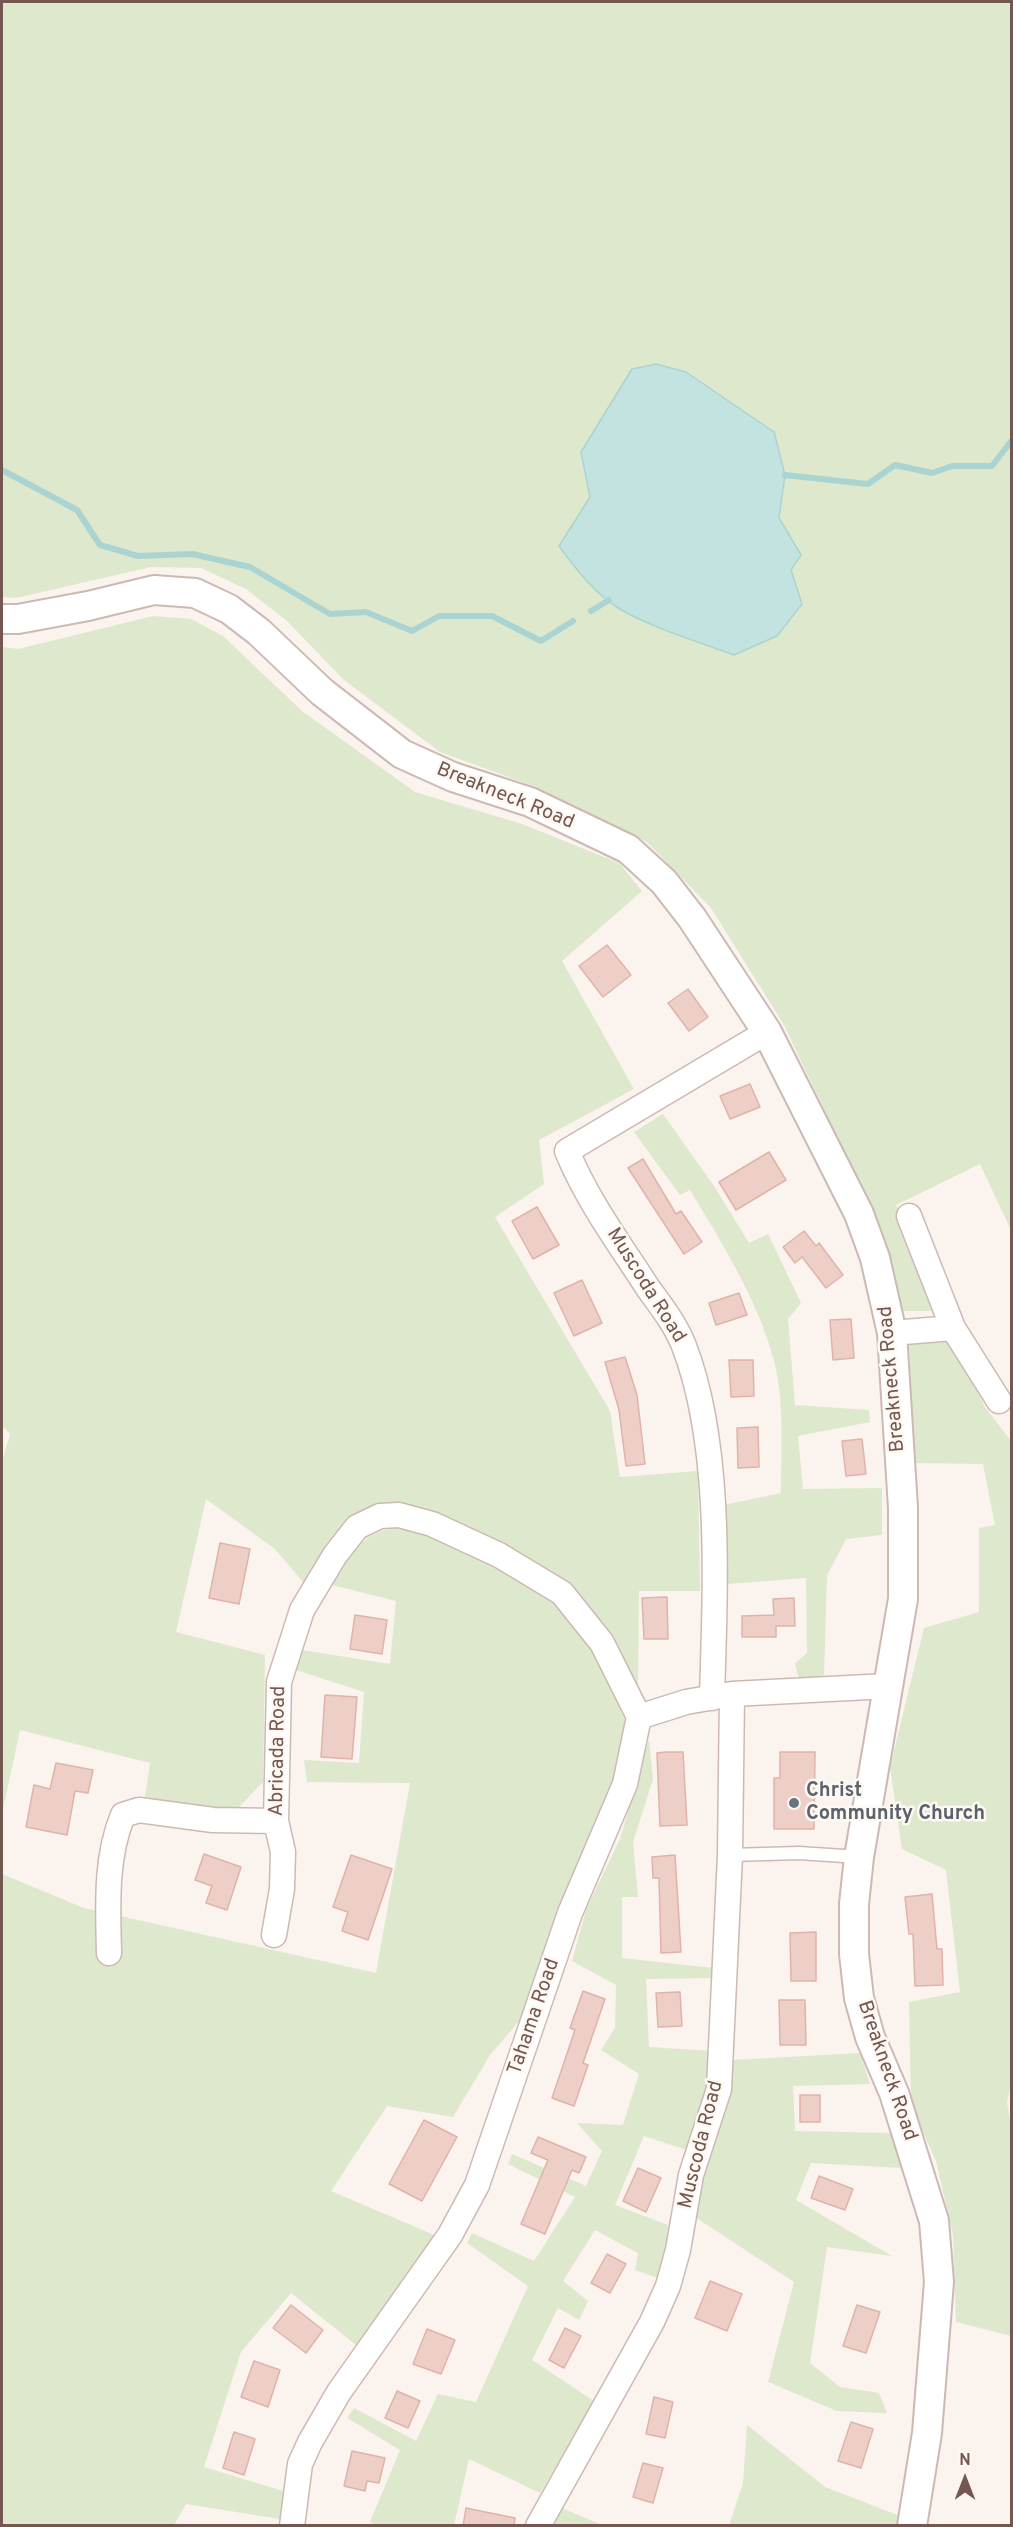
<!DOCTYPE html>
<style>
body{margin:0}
#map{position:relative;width:1013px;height:2527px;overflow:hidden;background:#fbf3ed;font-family:Overpass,sans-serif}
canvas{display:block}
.frame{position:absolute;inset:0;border:3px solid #755751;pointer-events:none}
.north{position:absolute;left:935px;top:2449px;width:60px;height:60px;-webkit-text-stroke:4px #fef8f3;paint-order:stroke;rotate:0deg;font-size:16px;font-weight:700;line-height:24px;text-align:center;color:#755751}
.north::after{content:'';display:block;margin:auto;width:21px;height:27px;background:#755751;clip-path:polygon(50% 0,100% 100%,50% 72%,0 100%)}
</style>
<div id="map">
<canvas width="1013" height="2527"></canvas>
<div class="frame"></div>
<div class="north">N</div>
</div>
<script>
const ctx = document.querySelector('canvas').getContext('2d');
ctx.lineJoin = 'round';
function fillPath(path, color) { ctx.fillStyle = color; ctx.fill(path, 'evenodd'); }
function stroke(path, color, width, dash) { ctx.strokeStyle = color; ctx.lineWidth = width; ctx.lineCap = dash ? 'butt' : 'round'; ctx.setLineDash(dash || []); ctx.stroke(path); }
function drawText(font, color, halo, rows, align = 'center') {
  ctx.font = font + ' Overpass,sans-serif'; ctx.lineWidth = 5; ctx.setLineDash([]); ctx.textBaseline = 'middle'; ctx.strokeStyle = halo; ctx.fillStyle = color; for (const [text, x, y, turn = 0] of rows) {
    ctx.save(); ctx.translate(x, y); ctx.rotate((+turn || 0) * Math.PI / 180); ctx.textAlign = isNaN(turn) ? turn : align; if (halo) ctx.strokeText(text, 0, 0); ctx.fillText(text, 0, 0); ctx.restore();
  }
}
fillPath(new Path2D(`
 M 2,2 L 1011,2 L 1011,1230 L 980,1164 L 896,1205 L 936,1311 L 900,1311 L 871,1209 L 784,1025 L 711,908 L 647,842 L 533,786 L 440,752 L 344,680 L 287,621 L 246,589 L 201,568 L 151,567 L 16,598 L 2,597 ZM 785,475 L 779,518 L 801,555 L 791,570 L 681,636 L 615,606 L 577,570 L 559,546 L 590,497 Z
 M 153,616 L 191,619 L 223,636 L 302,711 L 415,792 L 522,824 L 619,863 L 642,891 L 562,961 L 634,1089 L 539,1140 L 544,1184 L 495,1217 L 610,1411 L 620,1477 L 698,1471 L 700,1591 L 639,1591 L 638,1690 L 614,1636 L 568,1583 L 449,1519 L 401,1503 L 378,1506 L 314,1575 L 303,1582 L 275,1549 L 206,1499 L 176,1632 L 265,1655 L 263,1782 L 237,1809 L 183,1805 L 145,1797 L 150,1763 L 20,1730 L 2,1814 L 2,1462 L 10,1434 L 2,1426 L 2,647 L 18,649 Z
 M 663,1114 L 714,1186 L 749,1243 L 768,1234 L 801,1303 L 788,1319 L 795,1405 L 869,1410 L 870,1422 L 798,1436 L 803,1489 L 882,1488 L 882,1535 L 846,1539 L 827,1575 L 824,1675 L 799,1680 L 795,1663 L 807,1653 L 806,1578 L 727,1584 L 724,1505 L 781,1493 C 781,1451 785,1398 773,1357 C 756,1297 722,1243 690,1190 L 680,1195 L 634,1132 Z
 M 951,1339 L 985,1407 L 1011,1441 L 1012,2079 L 1007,2103 L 1012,2130 L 1011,2336 L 956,2322 L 953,2235 L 936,2161 L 911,2105 L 909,2002 L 960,1992 L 946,1870 L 902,1849 L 890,1767 L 924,1628 L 979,1612 L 979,1528 L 995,1525 L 983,1464 L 915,1463 L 909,1345 Z
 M 403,1527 L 444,1538 L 556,1598 L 591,1643 L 627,1725 L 614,1783 L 559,1909 L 520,2020 L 490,2055 L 453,2117 L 387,2106 L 331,2191 L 439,2237 L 356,2345 L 291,2293 L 241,2352 L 204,2467 L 283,2491 L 280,2519 L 186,2504 L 174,2525 L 2,2525 L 2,1874 L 84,1908 L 376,1973 L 410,1783 L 307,1782 L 304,1760 L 359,1763 L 364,1692 L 296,1670 L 302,1650 L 390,1664 L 396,1601 L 332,1585 C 355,1551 358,1532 403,1527 Z
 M 649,1739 L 653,1779 L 633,1842 L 638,1897 L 622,1897 L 622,1958 L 713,1968 L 712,1978 L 646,1979 L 649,2047 L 712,2051 L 710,2086 L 690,2151 L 644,2136 L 615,2205 L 668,2225 L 666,2247 L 658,2278 L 635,2270 L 638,2253 L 595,2230 L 563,2281 L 588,2301 L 579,2320 L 558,2308 L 532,2360 L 594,2401 L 540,2493 L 469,2459 L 454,2525 L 376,2525 L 370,2522 L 400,2450 L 347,2418 L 354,2408 L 416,2441 L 438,2394 L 476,2402 L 528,2286 L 467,2243 L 472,2233 L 534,2261 L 575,2197 L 508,2164 L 512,2154 L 586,2186 L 602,2151 L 577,2123 L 623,2125 L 639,2074 L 601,2050 L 615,2028 L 616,1985 L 572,1961 L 586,1910 L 620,1839 Z
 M 860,2053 L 870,2084 L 793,2086 L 795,2131 L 892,2133 L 902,2168 L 811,2163 L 796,2200 L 892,2256 L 827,2247 L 810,2363 L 840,2387 L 879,2393 L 887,2413 L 837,2411 L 768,2382 L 794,2282 L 692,2215 L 697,2185 L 726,2105 L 733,2060 Z
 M 747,2425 L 825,2487 L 900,2516 L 898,2525 L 729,2526 L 743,2483 Z
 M 562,2508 L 602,2525 L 551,2526 Z`), '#dde8cc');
const water = new Path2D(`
 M 656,364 L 686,372 L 774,432 L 785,475 L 779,518 L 801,555 L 791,570 L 802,604 L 777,636 L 734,655 C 699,642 646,626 615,606 C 593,591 574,567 559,546 L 590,497 L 581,452 L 632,369 Z`);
fillPath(water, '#c3e3e1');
stroke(water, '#aad4d2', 1.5);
stroke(new Path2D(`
 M 2,470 L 77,510 L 100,545 L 138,556 L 192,554 L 250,567 L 330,614 L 366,612 L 412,631 L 439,616 L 492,616 L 541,641 L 573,621
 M 785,475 L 868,484 L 895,465 L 932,473 L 952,466 L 992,466 L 1012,440
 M 591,611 L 609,600`), '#aad4d2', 6);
const building = new Path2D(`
 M 607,945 L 631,975 L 603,997 L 579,966 Z
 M 688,989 L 708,1017 L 689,1031 L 668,1003 Z
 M 750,1084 L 760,1107 L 730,1119 L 720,1096 Z
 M 769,1152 L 786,1180 L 736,1210 L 719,1182 Z
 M 643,1159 L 676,1214 L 681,1211 L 702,1242 L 684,1254 L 628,1168 Z
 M 537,1207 L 559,1245 L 533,1259 L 512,1221 Z
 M 804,1231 L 816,1246 L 819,1243 L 843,1275 L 826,1288 L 802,1257 L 795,1263 L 783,1247 Z
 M 582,1280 L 602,1323 L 574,1336 L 554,1293 Z
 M 739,1293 L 747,1315 L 716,1325 L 709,1303 Z
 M 851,1319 L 854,1358 L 833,1360 L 830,1320 Z
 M 625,1357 L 637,1395 L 645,1464 L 626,1466 L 619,1410 L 605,1362 Z
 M 729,1360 L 753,1360 L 754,1396 L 731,1397 Z
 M 758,1427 L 759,1467 L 738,1468 L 737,1428 Z
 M 862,1439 L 866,1474 L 846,1476 L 842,1441 Z
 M 220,1543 L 250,1549 L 239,1604 L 209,1598 Z
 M 667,1597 L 668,1639 L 644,1639 L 642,1598 Z
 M 794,1598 L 795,1626 L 776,1626 L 776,1637 L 742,1637 L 742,1616 L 774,1615 L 773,1599 Z
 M 355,1615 L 387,1620 L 382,1654 L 350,1649 Z
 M 325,1695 L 357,1697 L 352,1759 L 321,1757 Z
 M 666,1752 L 683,1752 L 687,1825 L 660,1826 L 657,1753 Z
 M 780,1752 L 815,1752 L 814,1829 L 774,1829 L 774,1778 L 780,1778 Z
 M 56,1763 L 93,1770 L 88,1793 L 75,1791 L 67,1835 L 26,1827 L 34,1785 L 50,1789 Z
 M 204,1854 L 241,1867 L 227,1910 L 206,1903 L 212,1886 L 195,1880 Z
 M 351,1855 L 392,1869 L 368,1940 L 342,1931 L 348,1912 L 333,1907 Z
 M 675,1855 L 681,1952 L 661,1953 L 659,1878 L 653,1878 L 652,1857 Z
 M 932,1894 L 937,1949 L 942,1949 L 943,1985 L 915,1986 L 913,1934 L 909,1934 L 905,1897 Z
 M 816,1932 L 816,1981 L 791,1981 L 790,1933 Z
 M 583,1991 L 605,1999 L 583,2063 L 588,2065 L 574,2106 L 552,2098 L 575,2030 L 570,2028 Z
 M 680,1992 L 682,2026 L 658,2027 L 656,1993 Z
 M 779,2000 L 805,2000 L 806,2045 L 780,2045 Z
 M 800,2095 L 820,2095 L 820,2122 L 800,2122 Z
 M 424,2120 L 457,2137 L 422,2201 L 389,2184 Z
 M 538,2137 L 586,2157 L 579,2173 L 572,2170 L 545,2234 L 521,2224 L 548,2160 L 531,2153 Z
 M 638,2168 L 661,2178 L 646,2212 L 623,2201 Z
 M 819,2176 L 853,2189 L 845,2210 L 811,2198 Z
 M 607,2254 L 626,2264 L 610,2293 L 591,2283 Z
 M 710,2281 L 742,2294 L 727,2331 L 695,2318 Z
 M 291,2305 L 323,2330 L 306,2353 L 273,2328 Z
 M 857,2305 L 880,2312 L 866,2353 L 843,2346 Z
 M 565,2328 L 581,2336 L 564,2368 L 549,2360 Z
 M 427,2329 L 455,2340 L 441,2374 L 413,2364 Z
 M 254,2361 L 280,2370 L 268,2407 L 241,2397 Z
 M 397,2391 L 420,2401 L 408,2428 L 385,2418 Z
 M 654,2397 L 673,2402 L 665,2438 L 646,2434 Z
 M 851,2422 L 873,2429 L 861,2468 L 838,2461 Z
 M 234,2432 L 255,2439 L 244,2475 L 223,2468 Z
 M 352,2451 L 385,2458 L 379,2483 L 367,2481 L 365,2491 L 344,2486 Z
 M 643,2463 L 663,2468 L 653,2503 L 633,2497 Z
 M 466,2508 L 515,2518 L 514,2526 L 463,2526 Z`);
fillPath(building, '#eecfc7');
stroke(building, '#dfb3a9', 1.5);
const service = new Path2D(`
 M 730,1855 L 799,1853 L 859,1857`);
const minor = new Path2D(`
 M 909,1216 L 953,1328 L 999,1401
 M 892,1333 L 953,1328
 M 712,1698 C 715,1590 723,1447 684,1346 C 676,1325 661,1306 648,1288 C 619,1243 587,1200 567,1151 L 767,1032
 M 274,1935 L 282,1889 L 283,1852 L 276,1821 L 279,1682 L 302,1610 L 335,1555 L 357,1527 L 380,1516 L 399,1515 L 432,1524 L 499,1555 L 562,1593 L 602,1643 L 639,1717
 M 109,1953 C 108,1907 105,1858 123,1815 L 139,1810 L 213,1820 L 276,1821
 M 292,2526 L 300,2464 L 310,2442 L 339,2392 L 450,2235 L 477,2185 L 570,1913 L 625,1784 L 639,1717 L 686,1702 L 732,1694 L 888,1686
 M 538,2526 L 652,2322 L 668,2286 L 678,2250 L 691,2175 L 719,2089 L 730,1855 L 732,1694`);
const tertiary = new Path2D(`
 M 2,619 L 18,619 L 88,606 L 154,590 L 195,593 L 229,609 L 259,632 L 322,692 L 402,754 L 453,777 L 530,802 L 628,849 L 664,882 L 692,918 L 767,1032 L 859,1214 L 875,1258 L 892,1333 L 903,1508 L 903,1599 L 859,1857 L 854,1904 L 854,1954 L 859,1998 L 870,2037 L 894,2093 L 934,2221 L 939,2282 L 927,2433 L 912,2526`);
stroke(service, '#cdb9b3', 15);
stroke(minor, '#cdb9b3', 27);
stroke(tertiary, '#cdb9b3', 32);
stroke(service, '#fff', 12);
stroke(minor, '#fff', 24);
stroke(tertiary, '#fff', 28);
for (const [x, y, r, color] of [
 [794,1803,6,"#6b7280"]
]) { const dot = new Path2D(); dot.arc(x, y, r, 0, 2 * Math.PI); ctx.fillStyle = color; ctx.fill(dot); stroke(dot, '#fef8f3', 2); }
drawText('20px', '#755751', '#fef8f3', [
 ["Breakneck Road",505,797,22],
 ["Muscoda Road",645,1286,58],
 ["Breakneck Road",893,1379,-95],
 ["Abricada Road",279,1751,-89],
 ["Tahama Road",535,2017,-71],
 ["Breakneck Road",886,2071,71],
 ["Muscoda Road",702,2145,-76]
]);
drawText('bold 20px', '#5b616d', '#fef8f3', [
 ["Christ",806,1792],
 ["Community Church",806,1815]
], 'left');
</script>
